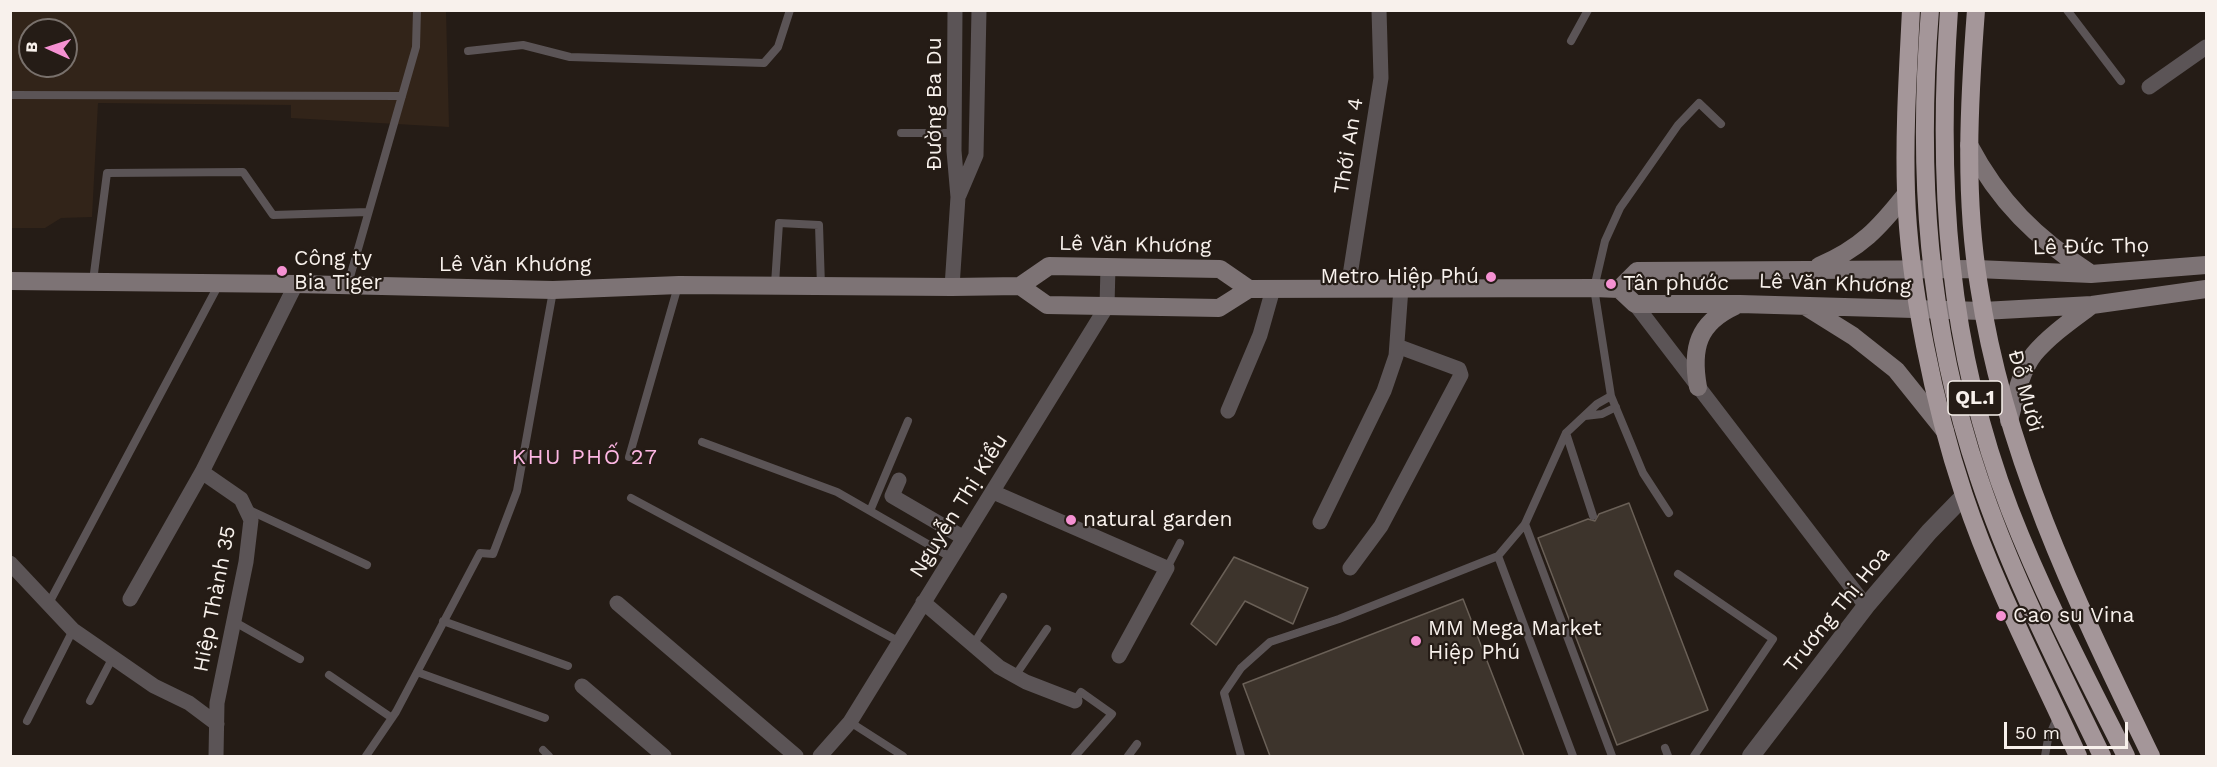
<!DOCTYPE html>
<meta charset="utf-8">
<style>
body{margin:0}
#map{position:relative;width:2217px;height:767px;overflow:hidden;background:#251c16;font-family:"Work Sans",sans-serif}
canvas{display:block}
.frame{position:absolute;inset:0;border:12px solid #f8f1ec;pointer-events:none}
.north{position:absolute;left:18px;top:18px;width:60px;height:60px;box-sizing:border-box;background:#251c16;border:2px solid #79716c;border-radius:50%;rotate:273deg;font-size:16px;font-weight:700;line-height:24px;text-align:center;color:#f8f1ec}
.north::after{content:'';display:block;margin:auto;width:21px;height:27px;background:#f591d2;clip-path:polygon(50% 0,100% 100%,50% 72%,0 100%)}
.scale{position:absolute;left:2004px;top:722px;width:124px;height:27px;box-sizing:border-box;border:3px solid #f8f1ec;border-top:0;padding-left:8px;font-size:18px;line-height:21px;white-space:nowrap;color:#f8f1ec;-webkit-text-stroke:4px #251c16;paint-order:stroke}
</style>
<div id="map">
<canvas width="2217" height="767"></canvas>
<div class="frame"></div>
<div class="north">B</div>
<div class="scale">50 m</div>
</div>
<script>
const ctx = document.querySelector('canvas').getContext('2d');
ctx.lineJoin = 'round';
function fillPath(path, color) { ctx.fillStyle = color; ctx.fill(path, 'evenodd'); }
function stroke(path, color, width, dash) { ctx.strokeStyle = color; ctx.lineWidth = width; ctx.lineCap = dash ? 'butt' : 'round'; ctx.setLineDash(dash || []); ctx.stroke(path); }
function drawText(font, color, halo, rows, align = 'center') {
  ctx.font = font + ' "Work Sans",sans-serif'; ctx.lineWidth = 4.5; ctx.setLineDash([]); ctx.textBaseline = 'middle'; ctx.strokeStyle = halo; ctx.fillStyle = color; for (const [text, x, y, turn = 0] of rows) {
    ctx.save(); ctx.translate(x, y); ctx.rotate((+turn || 0) * Math.PI / 180); ctx.textAlign = isNaN(turn) ? turn : align; if (halo) ctx.strokeText(text, 0, 0); ctx.fillText(text, 0, 0); ctx.restore();
  }
}
fillPath(new Path2D(`
 M 11,11 L 446,11 L 449,127 L 291,118 L 291,105 L 98,103 L 92,217 L 61,218 L 45,228 L 11,228 ZM 30,30 L 66,30 L 66,66 L 30,66 Z`), '#322419');
const building = new Path2D(`
 M 1629,503 L 1708,710 L 1617,745 L 1538,538 L 1588,519 L 1595,521 L 1599,514 Z
 M 1234,557 L 1308,588 L 1293,624 L 1245,601 L 1216,645 L 1191,624 Z
 M 1463,599 L 1524,756 L 1270,756 L 1243,684 Z`);
fillPath(building, '#3d342c');
stroke(building, '#6a6057', 1.5);
stroke(new Path2D(`
 M 2067,10 L 2121,81
 M 1571,41 L 1588,10
 M 468,51 L 523,45 L 570,57 L 764,63 L 778,47 L 790,10
 M 10,95 L 402,96
 M 901,133 L 954,133
 M 93,281 L 107,173 L 243,172 L 273,215 L 368,212
 M 348,284 L 416,47 L 417,10
 M 775,284 L 779,223 L 819,225 L 821,286
 M 1585,416 L 1602,414 L 1616,407
 M 1566,433 L 1593,516
 M 702,442 L 837,492 L 952,558
 M 629,457 L 678,286
 M 631,498 L 898,641
 M 249,510 L 367,565
 M 870,511 L 908,421
 M 1669,513 L 1643,473 L 1611,396 L 1594,288 L 1605,241 L 1620,208 L 1678,125 L 1699,103 L 1721,124
 M 1525,524 L 1612,756
 M 1498,556 L 1573,756
 M 1167,568 L 1180,543
 M 1678,574 L 1773,639 L 1694,756
 M 49,603 L 219,284
 M 233,621 L 300,659
 M 443,621 L 568,666
 M 973,645 L 1003,597
 M 417,672 L 545,718
 M 329,675 L 392,718
 M 1015,676 L 1047,629
 M 90,701 L 113,657
 M 1075,701 L 1081,692 L 1112,714 L 1075,756
 M 27,721 L 73,630
 M 850,722 L 903,756
 M 1665,748 L 1668,756
 M 543,750 L 549,756
 M 366,756 L 396,712 L 480,553 L 493,554 L 517,491 L 553,291
 M 1128,756 L 1137,744
 M 1241,756 L 1224,693 L 1241,668 L 1270,642 L 1339,619 L 1498,556 L 1525,524 L 1566,433 L 1597,404 L 1611,396
 M 2045,756 L 2048,739 L 2057,718`), '#5b5456', 8);
stroke(new Path2D(`
 M 2149,87 L 2206,47
 M 959,195 L 976,155 L 979,10
 M 952,287 L 958,197 L 954,151 L 955,10
 M 1348,288 L 1381,78 L 1379,10
 M 1635,304 L 1866,606
 M 1228,411 L 1260,335 L 1273,289
 M 202,472 L 241,499 L 251,520 L 246,562 L 217,703 L 216,756
 M 899,480 L 892,496 L 964,538
 M 993,492 L 1167,568 L 1119,656
 M 1320,522 L 1384,391 L 1396,356 L 1401,288
 M 10,563 L 73,630 L 154,686 L 189,703 L 217,724
 M 1350,568 L 1381,526 L 1461,375 L 1459,369 L 1397,346
 M 130,599 L 202,472 L 296,284
 M 923,602 L 999,667 L 1026,682 L 1075,701
 M 617,603 L 796,756
 M 582,686 L 664,756
 M 820,756 L 850,722 L 1107,306 L 1108,267`), '#5b5456', 15);
stroke(new Path2D(`
 M 1751,756 L 1866,606 L 1929,532 L 1964,496`), '#5b5456', 18);
stroke(new Path2D(`
 M 1969,145 C 1999,202 2036,238 2090,273
 M 1819,266 C 1861,248 1879,228 1906,194
 M 10,281 L 296,284 L 553,290 L 679,285 L 952,287 L 1020,286 L 1049,266 L 1220,269 L 1249,289
 M 1020,286 L 1047,305 L 1219,308 L 1249,289 L 1594,288 L 1619,289 L 1635,304 L 1740,304 L 1983,311 L 2092,305 L 2206,289
 M 1619,289 L 1637,271 L 1977,269 L 2091,274 L 2206,265
 M 1805,306 L 1853,336 L 1896,370 L 1945,431
 M 1698,387 C 1691,348 1698,323 1735,306
 M 2009,421 C 2015,399 2020,372 2034,354 C 2050,335 2072,320 2092,305`), '#7d7375', 18);
stroke(new Path2D(`
 M 1911,10 C 1908,71 1904,131 1906,192 C 1909,286 1934,405 1964,495 C 1994,585 2039,670 2078,756
 M 1976,10 C 1969,102 1964,195 1979,286 C 2005,457 2077,603 2151,756`), '#a49699', 18);
stroke(new Path2D(`
 M 1930,10 C 1917,171 1927,325 1979,478 C 2011,574 2058,665 2102,756
 M 1949,10 C 1937,184 1947,346 2010,510 C 2043,595 2085,675 2126,756`), '#a49699', 18);
for (const [x, y, r, color] of [
 [282,271,6,"#f591d2"],
 [1491,277,6,"#f591d2"],
 [1611,284,6,"#f591d2"],
 [1071,520,6,"#f591d2"],
 [2001,616,6,"#f591d2"],
 [1416,641,6,"#f591d2"]
]) { const dot = new Path2D(); dot.arc(x, y, r, 0, 2 * Math.PI); ctx.fillStyle = color; ctx.fill(dot); stroke(dot, '#251c16', 2); }
for (const [x, y, w] of [
 [1975,398,54]
]) { const box = new Path2D(); box.roundRect(x - w / 2, y - 17, w, 34, 4.5); ctx.fillStyle = '#251c16'; ctx.fill(box); stroke(box, '#f8f1ec', 1.5); }
drawText('bold 20px', '#f8f1ec', null, [
 ["QL.1",1975,398]
]);
drawText('21px', '#f8f1ec', '#251c16', [
 ["Đường Ba Du",935,104,-90],
 ["Thới An 4",1349,146,-81],
 ["Lê Văn Khương",1135,245,1],
 ["Lê Đức Thọ",2091,247,-1],
 ["Lê Văn Khương",515,265],
 ["Lê Văn Khương",1835,284,2],
 ["Đỗ Mười",2025,391,75],
 ["Nguyễn Thị Kiểu",959,506,-58],
 ["Hiệp Thành 35",215,599,-79],
 ["Trương Thị Hoa",1837,610,-51]
]);
drawText('21px', '#f8f1ec', '#251c16', [
 ["Công ty",294,259],
 ["Bia Tiger",294,283],
 ["Metro Hiệp Phú",1479,277,"right"],
 ["Tân phước",1623,284],
 ["natural garden",1083,520],
 ["Cao su Vina",2013,616],
 ["MM Mega Market",1428,629],
 ["Hiệp Phú",1428,653]
], 'left');
ctx.letterSpacing = '1.5px';
drawText('22px', '#fdb6e3', '#251c16', [
 ["KHU PHỐ 27",585,458]
]);
ctx.letterSpacing = '0px';
</script>
